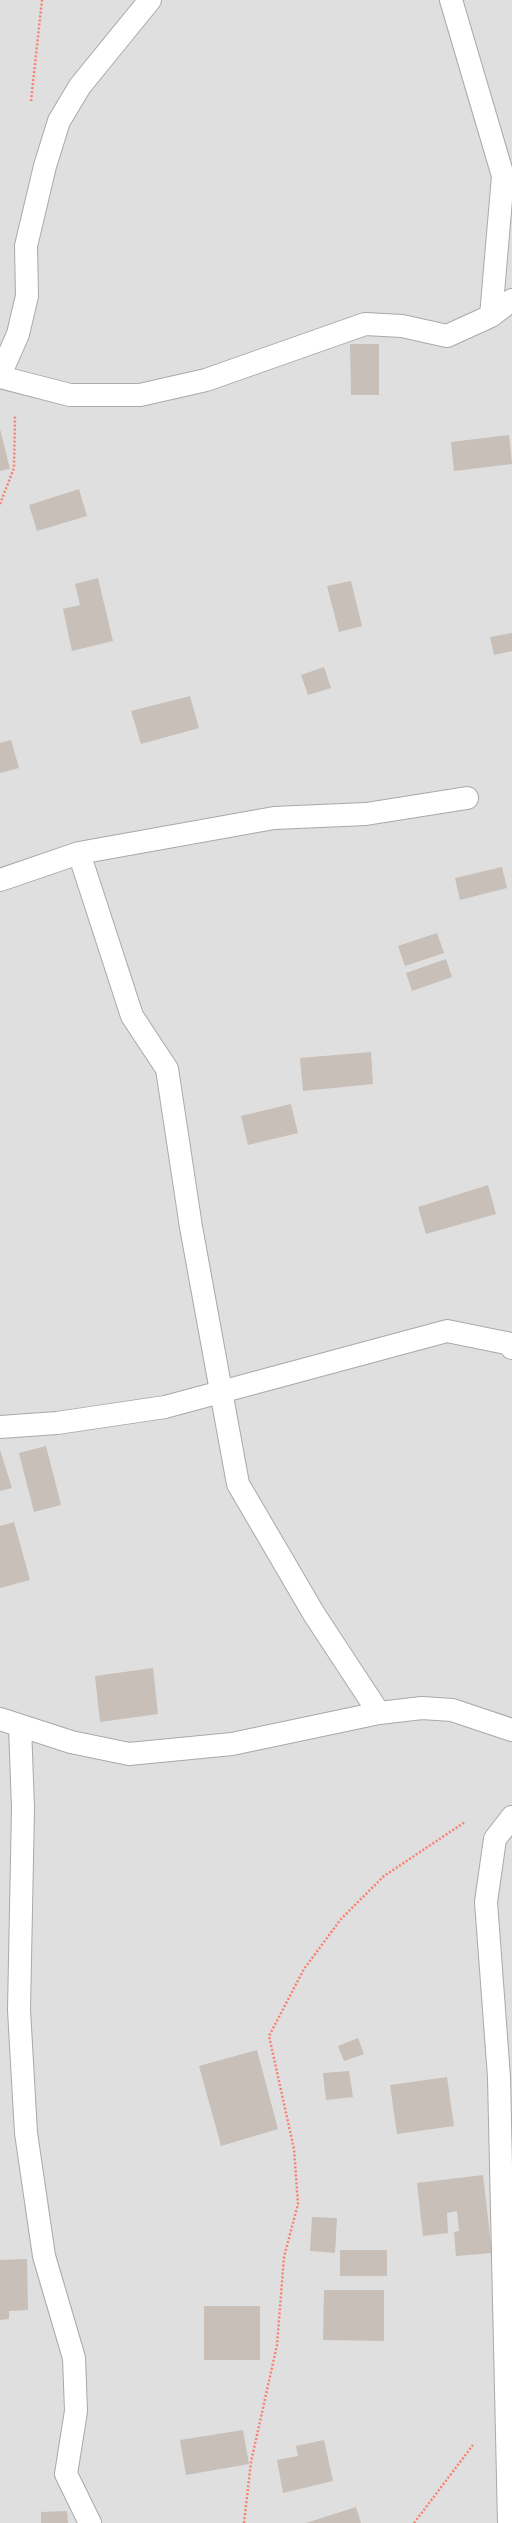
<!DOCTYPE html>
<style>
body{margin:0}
canvas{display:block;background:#f2efe9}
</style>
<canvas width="512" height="2523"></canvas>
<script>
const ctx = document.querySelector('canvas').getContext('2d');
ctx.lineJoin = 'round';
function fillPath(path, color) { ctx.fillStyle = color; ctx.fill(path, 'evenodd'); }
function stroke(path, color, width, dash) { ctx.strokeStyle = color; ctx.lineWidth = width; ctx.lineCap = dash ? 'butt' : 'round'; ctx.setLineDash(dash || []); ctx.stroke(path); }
fillPath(new Path2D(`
 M 0,0 L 512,0 L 512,2523 L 0,2523 Z`), '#e0dfdf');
fillPath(new Path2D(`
 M 350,344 L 379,344 L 379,395 L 351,395 Z
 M 0,429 L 10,469 L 0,471 Z
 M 509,435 L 512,464 L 454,471 L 451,442 Z
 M 79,489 L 87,516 L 37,531 L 29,505 Z
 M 98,578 L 113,641 L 72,651 L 63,609 L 80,605 L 75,584 Z
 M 351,581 L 362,626 L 339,632 L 327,586 Z
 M 512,633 L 512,651 L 494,655 L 490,637 Z
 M 324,667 L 331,688 L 308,695 L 301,675 Z
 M 190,696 L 199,728 L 141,744 L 131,711 Z
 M 11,740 L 19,768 L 0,773 L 0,743 Z
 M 502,867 L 507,888 L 460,900 L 455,878 Z
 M 437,933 L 444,953 L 405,966 L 398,946 Z
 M 446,959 L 452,977 L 412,991 L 406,973 Z
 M 371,1052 L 373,1084 L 303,1091 L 300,1058 Z
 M 291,1104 L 298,1133 L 248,1145 L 241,1116 Z
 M 488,1185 L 496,1214 L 426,1234 L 418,1207 Z
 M 46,1446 L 61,1505 L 34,1512 L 19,1453 Z
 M 0,1450 L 12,1488 L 0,1491 Z
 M 14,1522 L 30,1580 L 0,1588 L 0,1526 Z
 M 153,1668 L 158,1714 L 100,1722 L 95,1676 Z
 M 358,2038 L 364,2054 L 344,2061 L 338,2046 Z
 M 257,2050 L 278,2129 L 221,2146 L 199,2066 Z
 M 349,2071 L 353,2097 L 326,2100 L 323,2073 Z
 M 447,2077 L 454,2126 L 397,2134 L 390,2085 Z
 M 483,2175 L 492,2253 L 456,2256 L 454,2232 L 459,2231 L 457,2211 L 447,2213 L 448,2233 L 423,2236 L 417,2183 Z
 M 312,2217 L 337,2218 L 335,2253 L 310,2251 Z
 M 340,2250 L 387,2250 L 387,2276 L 340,2276 Z
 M 27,2259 L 28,2310 L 9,2311 L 9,2319 L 0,2320 L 0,2260 Z
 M 324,2290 L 384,2290 L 384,2341 L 323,2340 Z
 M 204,2306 L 260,2306 L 260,2360 L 204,2360 Z
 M 243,2430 L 249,2464 L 186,2475 L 180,2440 Z
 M 324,2440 L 333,2481 L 283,2493 L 277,2460 L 298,2456 L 296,2446 Z
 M 356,2507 L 361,2523 L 306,2523 Z
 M 67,2511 L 68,2523 L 41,2523 L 41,2512 Z`), '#c7bfb8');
const street = new Path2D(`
 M 451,0 L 503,176 L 491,316
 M 0,375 L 18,334 L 27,296 L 26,246 L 45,166 L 59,121 L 80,86 L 150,0
 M 0,377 L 70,395 L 140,395 L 206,380 L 365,324 L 402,326 L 447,336 L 491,316 L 512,300
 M 79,853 L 132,1016 L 167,1069 L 191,1227 L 238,1484 L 314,1614 L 379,1713
 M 0,880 L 79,853 L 274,818 L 366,814 L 467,798
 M 0,1427 L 57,1423 L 165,1407 L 447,1331 L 511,1344 L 512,1348
 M 0,1719 L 71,1742 L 129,1754 L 232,1744 L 379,1713 L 422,1708 L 452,1710 L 512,1730
 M 20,1726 L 23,1808 L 19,2010 L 26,2133 L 44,2256 L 74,2358 L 76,2411 L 66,2474 L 90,2523
 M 509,2523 L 499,2077 L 486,1902 L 495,1839 L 512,1817`);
stroke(street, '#a9a9a9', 24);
stroke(new Path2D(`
 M 31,101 L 42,0
 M 0,504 L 14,468 L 15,415
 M 244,2523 L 251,2462 L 277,2345 L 284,2257 L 298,2204 L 294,2149 L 269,2036 L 304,1969 L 341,1919 L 384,1876 L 465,1822
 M 414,2523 L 473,2445`), '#fa8072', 2.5, [2, 2]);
stroke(street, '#fff', 22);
</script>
